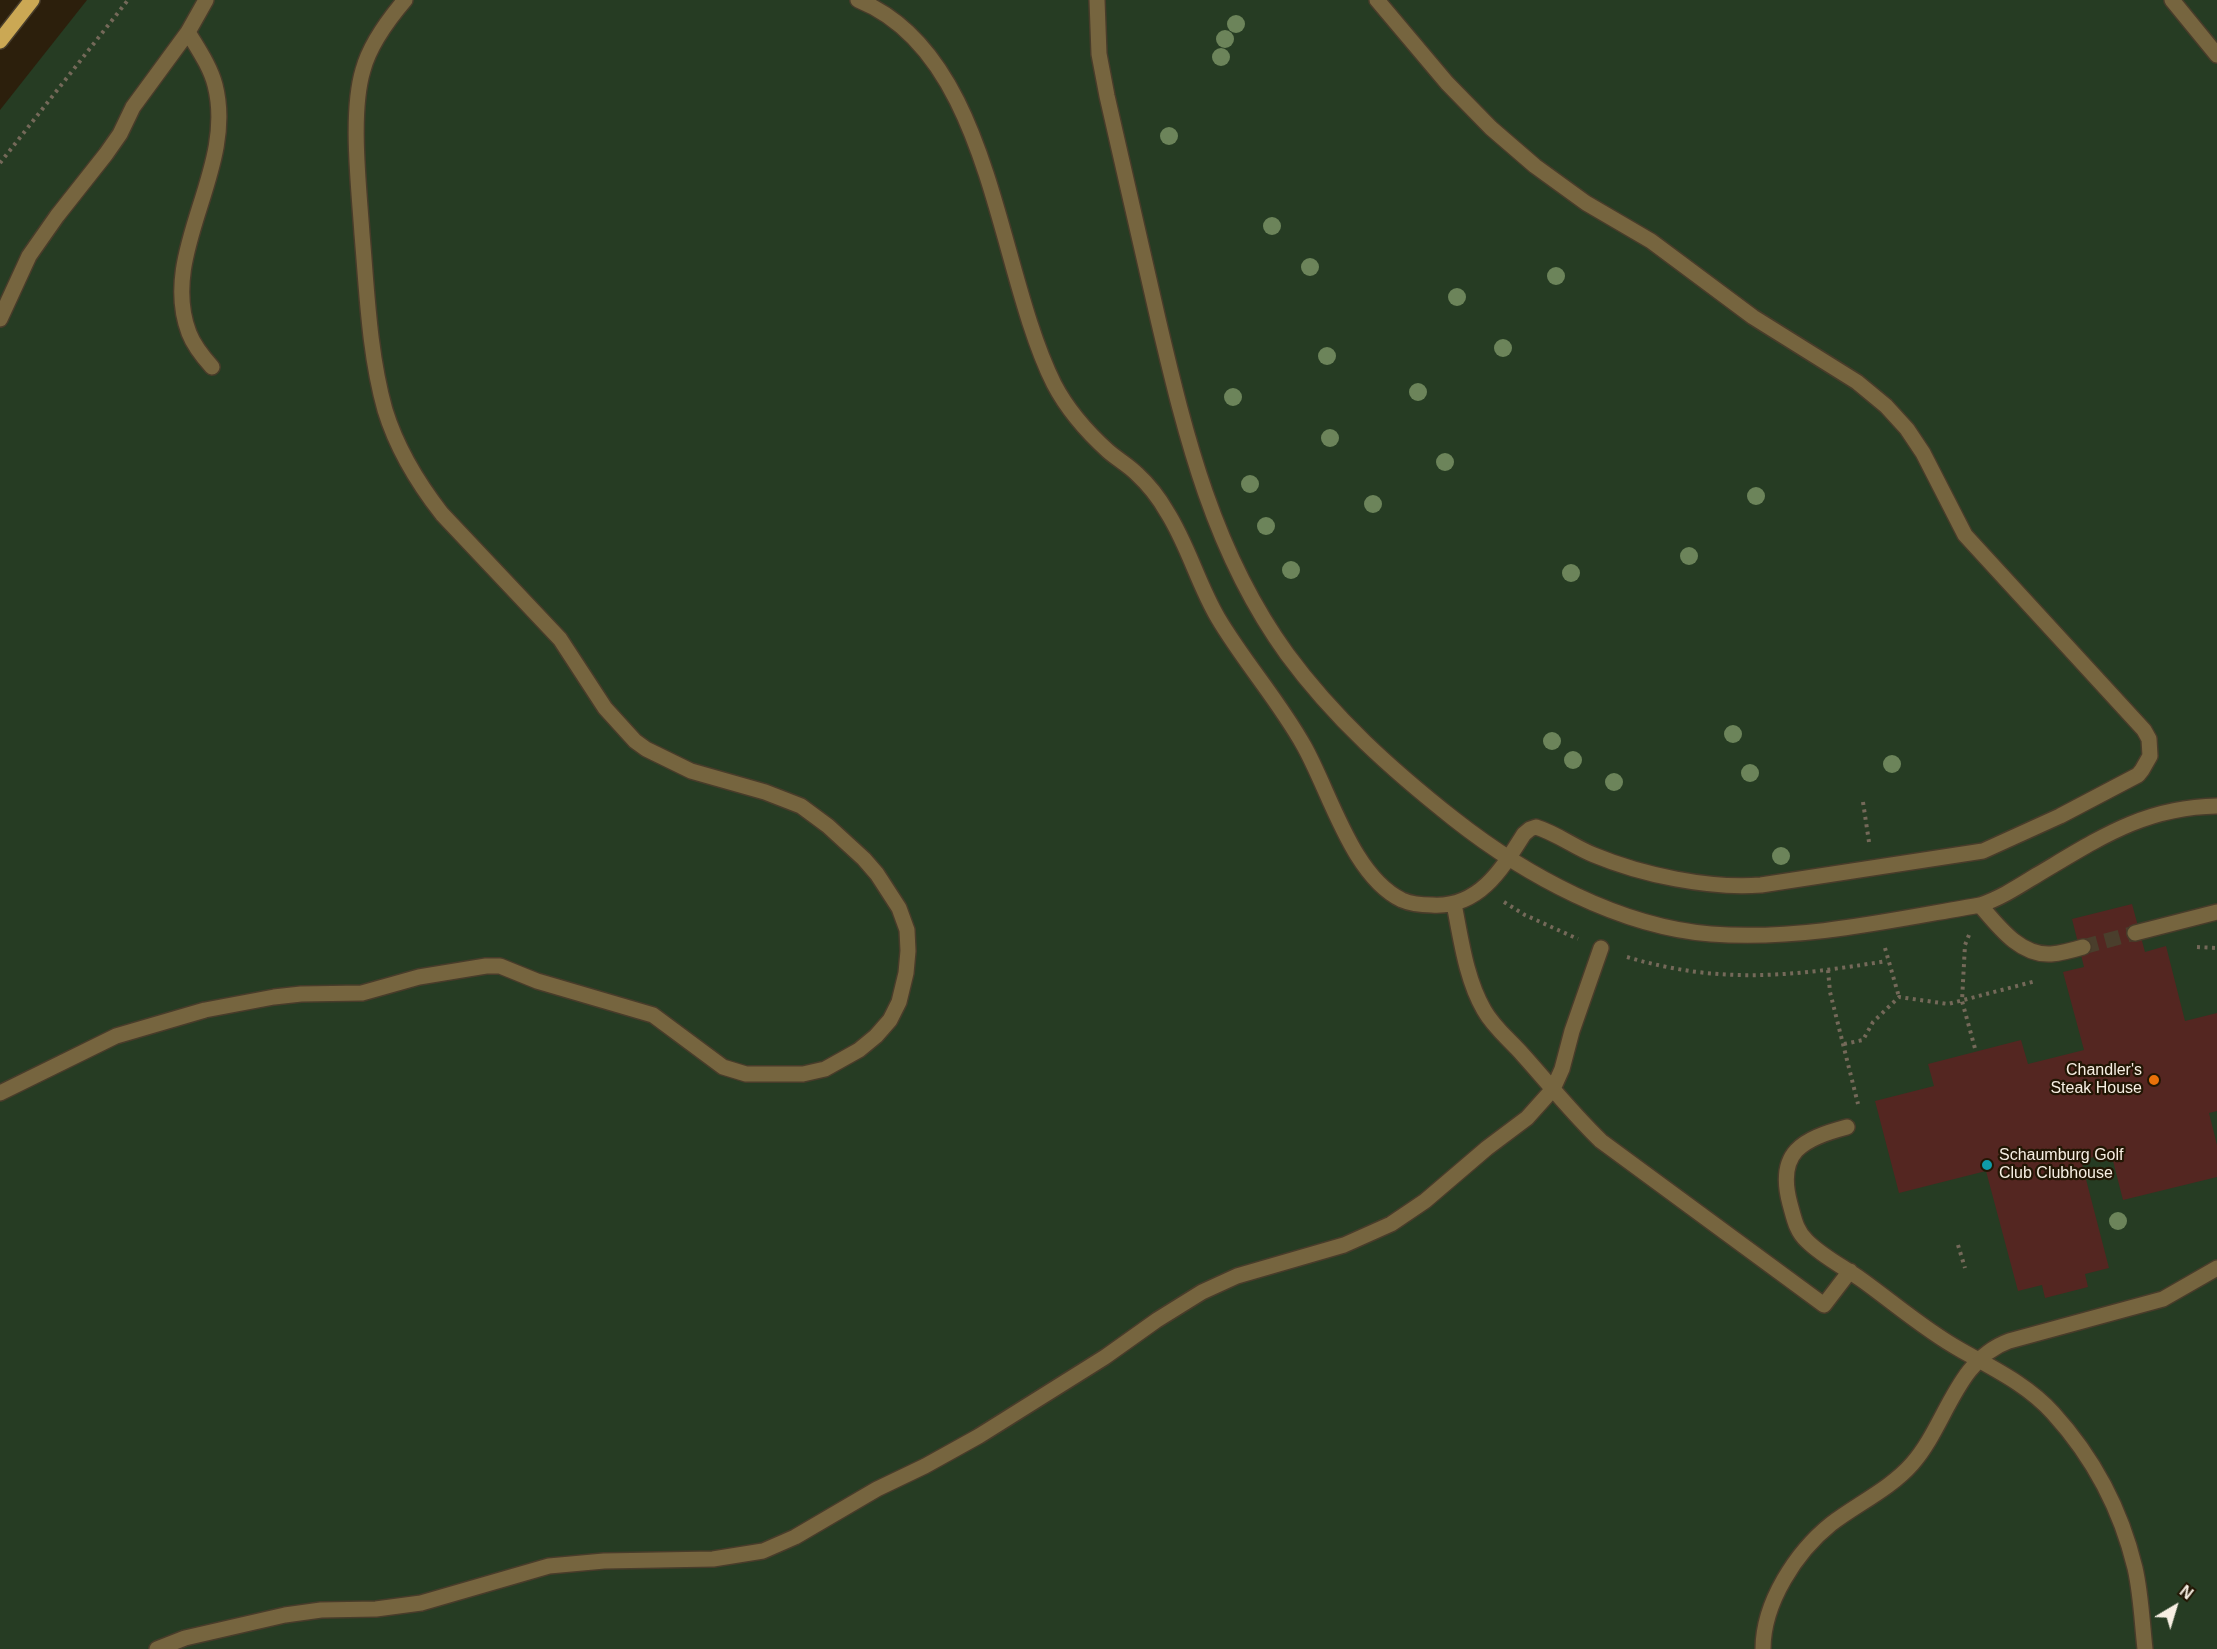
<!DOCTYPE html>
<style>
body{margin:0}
#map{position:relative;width:2217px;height:1649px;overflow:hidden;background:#2c1f0c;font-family:Helvetica,sans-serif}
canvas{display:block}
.north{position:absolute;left:2145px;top:1577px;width:60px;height:60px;-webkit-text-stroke:4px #221604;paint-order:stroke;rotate:38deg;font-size:16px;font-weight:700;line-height:24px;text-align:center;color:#f7efe3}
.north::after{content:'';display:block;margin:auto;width:21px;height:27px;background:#f7efe3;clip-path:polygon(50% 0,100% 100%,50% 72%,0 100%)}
</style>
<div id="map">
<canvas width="2217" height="1649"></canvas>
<div class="north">N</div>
</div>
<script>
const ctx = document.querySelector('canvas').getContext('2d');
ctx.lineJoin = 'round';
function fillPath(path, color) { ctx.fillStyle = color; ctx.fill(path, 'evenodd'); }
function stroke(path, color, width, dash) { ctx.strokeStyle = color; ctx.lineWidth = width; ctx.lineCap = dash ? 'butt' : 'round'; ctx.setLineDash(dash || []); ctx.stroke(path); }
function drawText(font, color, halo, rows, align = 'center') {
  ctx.font = font + ' Helvetica,sans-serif'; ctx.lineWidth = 4.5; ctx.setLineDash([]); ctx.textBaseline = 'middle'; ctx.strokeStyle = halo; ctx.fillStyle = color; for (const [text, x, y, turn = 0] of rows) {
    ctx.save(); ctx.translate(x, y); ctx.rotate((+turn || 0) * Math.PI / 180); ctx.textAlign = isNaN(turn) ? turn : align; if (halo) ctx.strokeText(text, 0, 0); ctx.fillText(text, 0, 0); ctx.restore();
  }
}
fillPath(new Path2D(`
 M 87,0 L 2217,0 L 2217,1649 L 0,1649 L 0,110 Z`), '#263c23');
fillPath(new Path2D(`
 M 2132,904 L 2145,952 L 2166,946 L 2185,1021 L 2217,1013 L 2217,1111 L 2209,1113 L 2217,1145 L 2217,1177 L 2123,1200 L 2111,1153 L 2081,1160 L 2109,1268 L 2085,1274 L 2088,1287 L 2045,1298 L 2042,1285 L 2018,1291 L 1986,1171 L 1899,1193 L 1875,1101 L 1934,1086 L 1928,1064 L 2021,1040 L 2028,1064 L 2084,1050 L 2063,972 L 2084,967 L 2072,919 Z`), '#542621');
stroke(new Path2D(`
 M 2083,947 L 2135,933`), '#4a3e2c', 15, [15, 8]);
const minor = new Path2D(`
 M 858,0 C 992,54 996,268 1054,384 C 1067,409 1087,432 1108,451 C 1117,459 1128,465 1137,474 C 1149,485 1159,498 1167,512 C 1188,545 1198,584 1218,618 C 1244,662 1279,701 1304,746 C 1330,792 1352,876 1402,900 C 1411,904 1422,905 1432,905 C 1479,908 1502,869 1524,834 L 1530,829 L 1536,827 C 1556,833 1574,847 1594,855 C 1642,875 1709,889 1761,885 L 1983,851 L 2060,816 L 2138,775 L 2142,770 L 2150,756 L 2149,739 L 2144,730 L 1965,535 L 1923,453 L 1907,429 L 1886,406 L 1857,382 L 1753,317 L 1651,241 L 1586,203 L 1535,166 L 1491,128 L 1447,83 L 1377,0
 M 1097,0 L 1099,54 L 1107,96 C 1124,170 1141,244 1158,319 C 1186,438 1214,553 1287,654 C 1334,718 1392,770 1454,819 C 1525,875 1620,927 1711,934 C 1801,941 1892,920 1980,905 C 2001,898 2019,886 2037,875 C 2098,839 2144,807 2217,806
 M 2172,0 L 2217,55
 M 188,32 C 198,49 210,66 215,85 C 237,170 158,252 189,333 C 194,346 203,357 212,367
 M 0,319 L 29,256 L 57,216 L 106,154 L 120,134 L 133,107 L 188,32 L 206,0
 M 1454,904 C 1461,939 1466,979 1484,1010 C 1494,1028 1510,1040 1523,1055 C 1549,1084 1573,1114 1601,1141 L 1824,1305 L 1850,1271
 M 1980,905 C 1998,926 2020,956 2051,954 C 2062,953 2073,950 2083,947
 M 2135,933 L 2217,912
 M 0,1093 L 116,1036 L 205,1010 L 274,997 L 301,994 L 362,993 L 419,977 L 486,966 L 500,966 L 537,981 L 653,1015 L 723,1067 L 746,1074 L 803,1074 L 825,1069 L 859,1050 L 876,1036 L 890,1020 L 899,1002 L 906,973 L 908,951 L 907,930 L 899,908 L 877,874 L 864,859 L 828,826 L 801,806 L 765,792 L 691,771 L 646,749 L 635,741 L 605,708 L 560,639 L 442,514 C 417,482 397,449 385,410 C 369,353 367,292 362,234 C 359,188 350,113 363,70 C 370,44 388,20 405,0
 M 1847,1127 C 1802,1139 1776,1152 1790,1204 C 1794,1218 1796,1231 1807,1241 C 1823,1257 1844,1267 1862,1280 C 1894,1303 1925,1330 1959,1349 C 1992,1368 2027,1384 2053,1413 C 2093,1457 2121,1510 2135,1568 C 2141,1594 2142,1622 2145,1649
 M 157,1649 L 185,1638 L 285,1615 L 321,1610 L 376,1609 L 421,1603 L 549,1566 L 604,1561 L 713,1559 L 763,1551 L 795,1537 L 877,1489 L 925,1466 L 979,1436 L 1105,1357 L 1157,1320 L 1202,1292 L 1237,1276 L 1344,1245 L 1391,1224 L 1425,1201 L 1487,1148 L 1527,1118 L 1553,1089 L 1562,1069 L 1572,1031 L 1601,948
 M 1763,1649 C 1763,1603 1796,1552 1831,1524 C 1857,1504 1890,1489 1912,1464 C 1946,1426 1956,1360 2009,1341 L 2163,1299 L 2217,1268`);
const major = new Path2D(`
 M 0,41 L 32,0`);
stroke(minor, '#483c2a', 18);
stroke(major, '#483c2a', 18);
stroke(new Path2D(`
 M 0,163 L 128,0
 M 1863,802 L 1869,842
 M 1504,902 L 1525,915 L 1578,939
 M 1969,935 L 1965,945 L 1962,1001 L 1976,1052
 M 2197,947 L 2217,948
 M 1885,948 L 1899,997
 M 1627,957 C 1721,985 1793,976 1887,961
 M 1828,970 L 1830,992 L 1858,1104
 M 1844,1044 L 1863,1040 L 1873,1022 L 1899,997 L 1948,1004 L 2036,981
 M 1958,1245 L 1965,1268`), '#746959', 4, [3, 4.5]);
stroke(minor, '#76653f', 15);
stroke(major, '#cba854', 15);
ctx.fillStyle = '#6c845a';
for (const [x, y] of [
 [1236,24],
 [1225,39],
 [1221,57],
 [1169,136],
 [1272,226],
 [1310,267],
 [1556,276],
 [1457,297],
 [1503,348],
 [1327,356],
 [1418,392],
 [1233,397],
 [1330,438],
 [1445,462],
 [1250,484],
 [1756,496],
 [1373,504],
 [1266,526],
 [1689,556],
 [1291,570],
 [1571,573],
 [1733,734],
 [1552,741],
 [1573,760],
 [1892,764],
 [1750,773],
 [1614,782],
 [1781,856],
 [2118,1221]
]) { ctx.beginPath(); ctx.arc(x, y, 9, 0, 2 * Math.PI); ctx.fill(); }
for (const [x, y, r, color] of [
 [2154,1080,6,"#e8710a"],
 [1987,1165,6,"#0f9aa8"]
]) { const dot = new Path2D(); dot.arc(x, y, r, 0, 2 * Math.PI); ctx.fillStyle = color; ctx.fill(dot); stroke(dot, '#221604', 2); }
drawText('16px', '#f7efe3', '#221604', [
 ["Chandler's",2142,1071],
 ["Steak House",2142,1089],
 ["Schaumburg Golf",1999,1156,"left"],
 ["Club Clubhouse",1999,1174,"left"]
], 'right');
</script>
